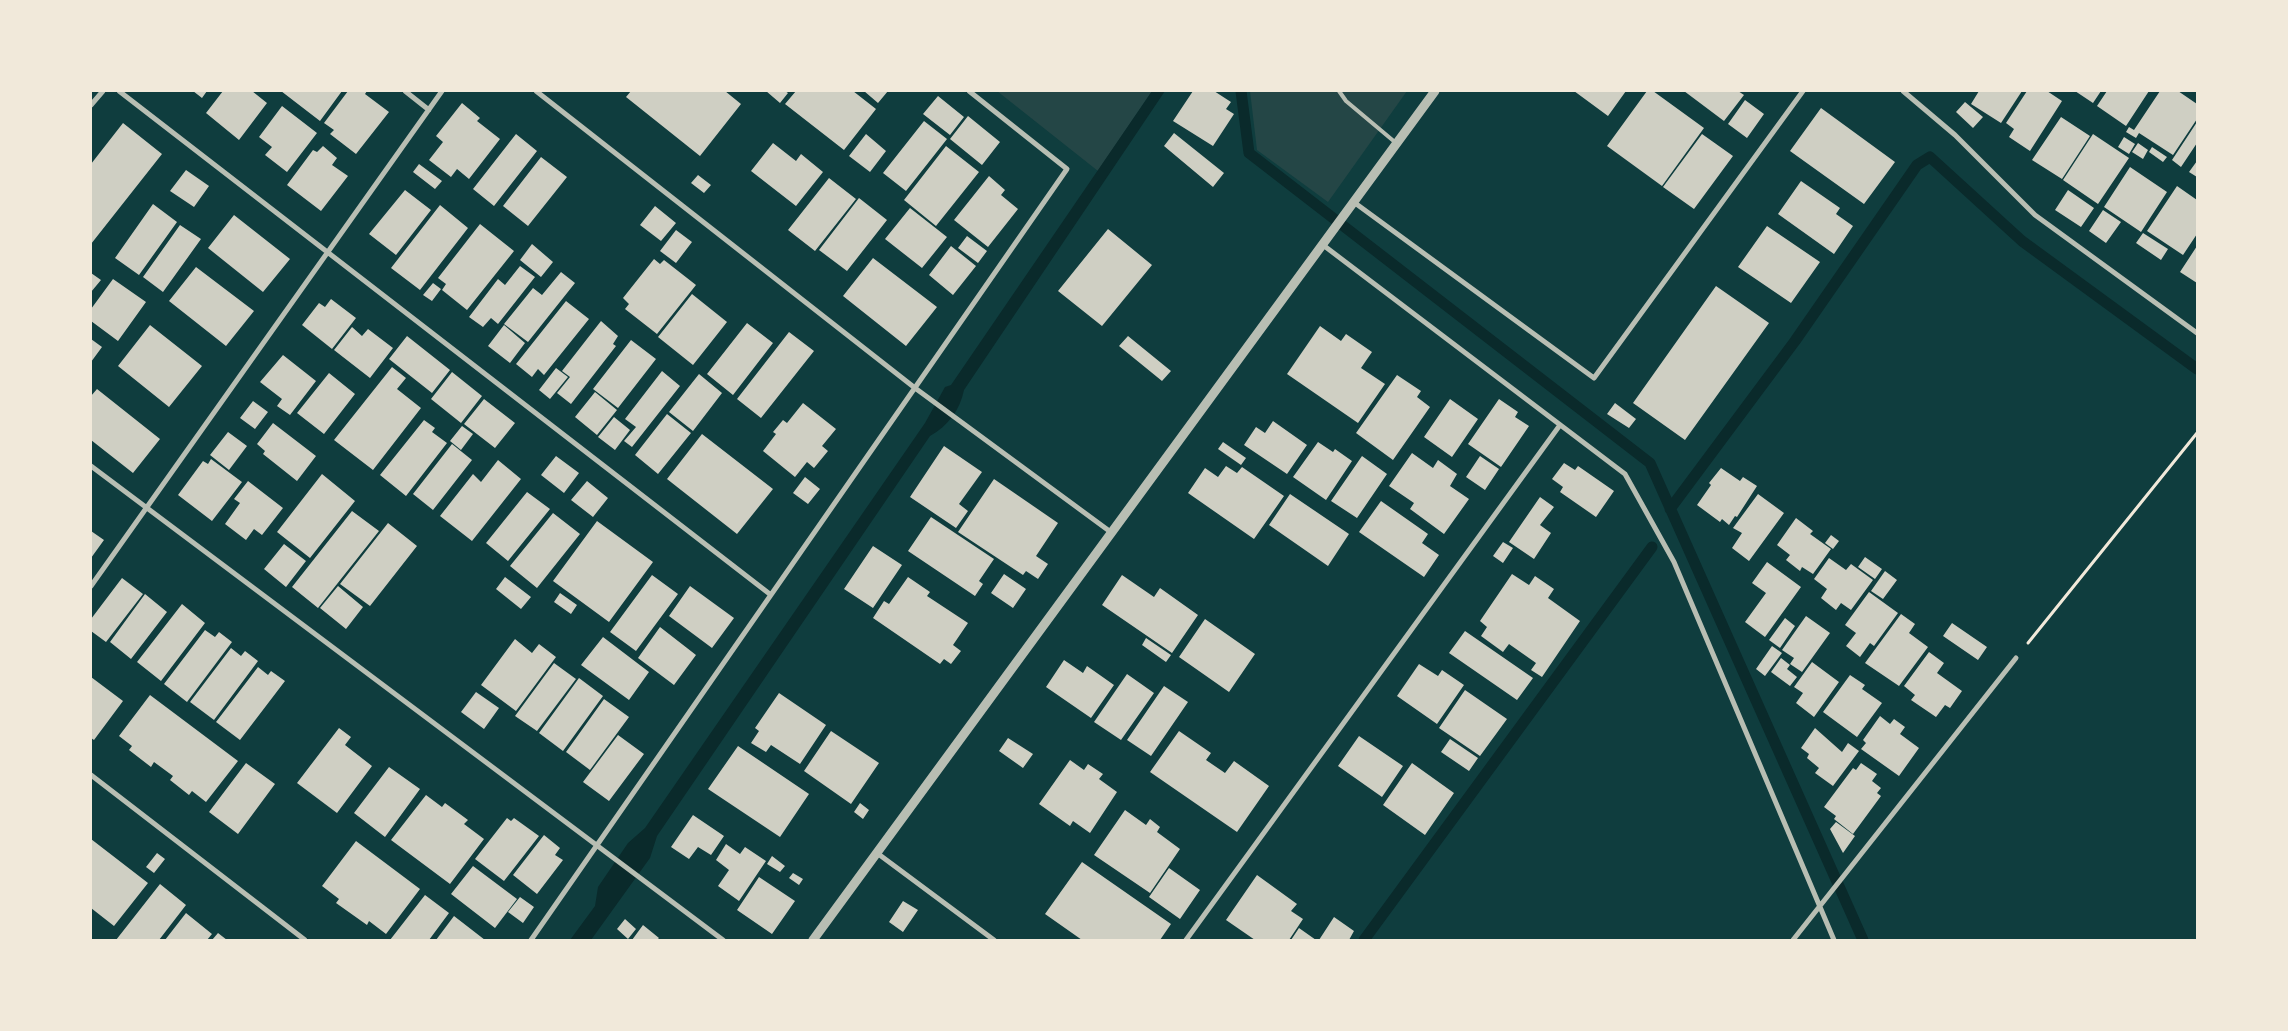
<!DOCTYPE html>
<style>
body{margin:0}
#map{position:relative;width:2288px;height:1031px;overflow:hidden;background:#0f3d3e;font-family:"Roboto Serif",serif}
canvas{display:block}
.frame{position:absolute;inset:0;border:92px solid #f1e9da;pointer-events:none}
</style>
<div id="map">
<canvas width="2288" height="1031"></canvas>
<div class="frame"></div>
</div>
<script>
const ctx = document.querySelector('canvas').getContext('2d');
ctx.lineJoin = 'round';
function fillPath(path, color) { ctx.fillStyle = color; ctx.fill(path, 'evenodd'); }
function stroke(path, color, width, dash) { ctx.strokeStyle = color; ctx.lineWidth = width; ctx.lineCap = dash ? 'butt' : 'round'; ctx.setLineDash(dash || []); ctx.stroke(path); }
fillPath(new Path2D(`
 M 997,91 L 1152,91 L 1098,171 Z
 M 1250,91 L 1407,91 L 1328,202 L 1257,150 Z`), '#244646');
fillPath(new Path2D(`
 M 1152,91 L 1165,91 L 964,390 C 960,410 948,426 930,436 L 657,836 L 650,858 L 591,940 L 570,940 L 595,906 L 598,887 L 628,843 L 645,828 L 925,423 L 945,387 L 951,385 Z`), '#0a2a2b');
stroke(new Path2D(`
 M 1241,91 L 1249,153 L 1650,463 L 1863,940
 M 1670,509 L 1795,341 L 1917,165 L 1930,157 L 2022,241 L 2197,369
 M 1364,940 L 1652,547`), '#0a2a2b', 11);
fillPath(new Path2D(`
 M 193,91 L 207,91 L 202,98 Z
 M 223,91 L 252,91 L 267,103 L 239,140 L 206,113 Z
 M 281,91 L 342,91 L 320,121 Z
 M 348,91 L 367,91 L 365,94 L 389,112 L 356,154 L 330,134 L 334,130 L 324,123 Z
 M 631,91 L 725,91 L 741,104 L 700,156 L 626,97 Z
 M 766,91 L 785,91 L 788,93 L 780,103 Z
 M 796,91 L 853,91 L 876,109 L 844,150 L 785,104 Z
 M 864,91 L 888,91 L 878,103 Z
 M 1193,91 L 1214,91 L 1231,102 L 1226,109 L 1234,114 L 1213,146 L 1173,121 Z
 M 1574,91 L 1626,91 L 1608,116 Z
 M 1647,91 L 1653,91 L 1704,128 L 1662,186 L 1607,146 Z
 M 1684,91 L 1738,91 L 1744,95 L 1724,121 Z
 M 1979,91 L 2022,91 L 2001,123 L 1971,104 Z
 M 2027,91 L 2047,91 L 2062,101 L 2030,151 L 2009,137 L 2014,129 L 2006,123 Z
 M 2075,91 L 2101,91 L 2093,103 Z
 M 2107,91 L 2149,91 L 2126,126 L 2097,106 Z
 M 2160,91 L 2178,91 L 2197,104 L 2197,119 L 2173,155 L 2139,133 L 2136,138 L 2126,132 L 2129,127 L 2134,130 Z
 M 938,96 L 964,117 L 950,135 L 923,114 Z
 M 1745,100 L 1764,114 L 1747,138 L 1728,124 Z
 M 1965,102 L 1983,117 L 1973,128 L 1956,112 Z
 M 462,103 L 480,118 L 477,121 L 500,139 L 469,179 L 457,169 L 451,177 L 429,160 L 443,142 L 436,136 Z
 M 282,106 L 317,133 L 287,172 L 265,155 L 272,147 L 259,137 Z
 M 1821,108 L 1895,162 L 1864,204 L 1790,151 Z
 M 968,116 L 1000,142 L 982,165 L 950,139 Z
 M 2061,117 L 2090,136 L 2062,179 L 2032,160 Z
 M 924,121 L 947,139 L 906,191 L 883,173 Z
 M 2197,122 L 2197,143 L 2181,167 L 2172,160 Z
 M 123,123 L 162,154 L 91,244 L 91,164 Z
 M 1174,133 L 1224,173 L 1213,187 L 1164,146 Z
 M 516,134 L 537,151 L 494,206 L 473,189 Z
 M 866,134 L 886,151 L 870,172 L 849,156 Z
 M 1702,134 L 1733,156 L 1694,209 L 1663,187 Z
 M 2093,134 L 2129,158 L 2098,204 L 2063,180 Z
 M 2124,137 L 2135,144 L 2129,154 L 2118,147 Z
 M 773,143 L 796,161 L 801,154 L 823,172 L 796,206 L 751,171 Z
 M 2138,143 L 2148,150 L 2143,159 L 2132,152 Z
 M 323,146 L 337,158 L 332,165 L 348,176 L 321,211 L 287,185 L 313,150 L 317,152 Z
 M 946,146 L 979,172 L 936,226 L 904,200 Z
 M 2152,147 L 2167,157 L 2163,162 L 2149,152 Z
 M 541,157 L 567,177 L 528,226 L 503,206 Z
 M 2197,161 L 2197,177 L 2189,172 Z
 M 419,164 L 442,181 L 435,189 L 413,172 Z
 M 2130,167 L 2167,192 L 2141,232 L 2104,207 Z
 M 186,170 L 209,186 L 194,207 L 170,191 Z
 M 698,175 L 711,185 L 704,193 L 691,183 Z
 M 989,176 L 1005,190 L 1001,195 L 1018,209 L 988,247 L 954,220 Z
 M 829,178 L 856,199 L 815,251 L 788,230 Z
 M 1801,181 L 1840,208 L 1836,214 L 1853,226 L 1834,254 L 1778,214 Z
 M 2177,186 L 2197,200 L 2197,234 L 2183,255 L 2147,231 Z
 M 405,190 L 431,210 L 396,255 L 369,234 Z
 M 2068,190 L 2094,208 L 2081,227 L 2055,210 Z
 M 859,198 L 887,220 L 847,271 L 819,250 Z
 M 153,204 L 177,222 L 139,275 L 115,258 Z
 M 440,205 L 468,228 L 420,290 L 391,268 Z
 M 655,206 L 676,223 L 661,241 L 640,225 Z
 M 910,208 L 947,237 L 922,268 L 885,239 Z
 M 2103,210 L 2121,222 L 2106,243 L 2089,231 Z
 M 234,215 L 290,259 L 263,292 L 208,248 Z
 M 480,224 L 514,251 L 467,310 L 442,290 L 446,284 L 438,278 Z
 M 180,225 L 201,239 L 163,292 L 143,277 Z
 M 1767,226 L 1820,262 L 1791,303 L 1738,267 Z
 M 1108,229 L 1152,265 L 1102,326 L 1058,291 Z
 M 676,230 L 692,242 L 676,263 L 660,251 Z
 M 2143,233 L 2168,249 L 2161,260 L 2136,243 Z
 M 967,236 L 987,251 L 978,263 L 958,248 Z
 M 532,244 L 553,262 L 541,277 L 520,260 Z
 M 951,246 L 976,266 L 953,295 L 929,275 Z
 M 2197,246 L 2197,283 L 2180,272 Z
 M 873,258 L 937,307 L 906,346 L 843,296 Z
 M 654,259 L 660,264 L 664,260 L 696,285 L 657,334 L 625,309 L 629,304 L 623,298 Z
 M 520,266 L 535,277 L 498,324 L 491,318 L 483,327 L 469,317 L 498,279 L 505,285 Z
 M 196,267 L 254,311 L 226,346 L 169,301 Z
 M 561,272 L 575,283 L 528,342 L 504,324 L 533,288 L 542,295 Z
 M 91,273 L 101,280 L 91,292 Z
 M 113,279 L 146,302 L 118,341 L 91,321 L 91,309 Z
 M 433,283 L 441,289 L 432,301 L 423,295 Z
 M 1716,286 L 1769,323 L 1685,440 L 1633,403 Z
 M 692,294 L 727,322 L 693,365 L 658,337 Z
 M 331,299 L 356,318 L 332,349 L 302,325 L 319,303 L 325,307 Z
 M 566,301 L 589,319 L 544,375 L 538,369 L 532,377 L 516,364 Z
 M 601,321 L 618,336 L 613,344 L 616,346 L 571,404 L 557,393 L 570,377 L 562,371 Z
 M 747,323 L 773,343 L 733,395 L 707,374 Z
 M 150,325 L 202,366 L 169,407 L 118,366 Z
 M 504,325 L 525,343 L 510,363 L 488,346 Z
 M 1320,326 L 1341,341 L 1346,334 L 1372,352 L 1361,368 L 1385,384 L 1358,423 L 1287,374 Z
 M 352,327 L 362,336 L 368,329 L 393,348 L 370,378 L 334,350 Z
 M 789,332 L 814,351 L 761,418 L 737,399 Z
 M 407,336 L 450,370 L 432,393 L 389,359 Z
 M 1128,336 L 1171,371 L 1162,381 L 1119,346 Z
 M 91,339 L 102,347 L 91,362 Z
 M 631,340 L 656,359 L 618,408 L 593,389 Z
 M 283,355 L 316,381 L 290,415 L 277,406 L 282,399 L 260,382 Z
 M 392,367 L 406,378 L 397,389 L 421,408 L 373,470 L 334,440 Z
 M 556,368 L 568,377 L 550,399 L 539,390 Z
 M 662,371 L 680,386 L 632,447 L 624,441 L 636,427 L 625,419 Z
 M 452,372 L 482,396 L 461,423 L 431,399 Z
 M 329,373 L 355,394 L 324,434 L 297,413 Z
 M 699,374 L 722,393 L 693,431 L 669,412 Z
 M 1397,375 L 1421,391 L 1417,397 L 1430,407 L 1393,460 L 1356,433 Z
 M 97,389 L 160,439 L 133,473 L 91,440 L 91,396 Z
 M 595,392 L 617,410 L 597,435 L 575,417 Z
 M 484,399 L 515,423 L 495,448 L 464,424 Z
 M 1450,399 L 1478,419 L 1452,457 L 1424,437 Z
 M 1499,399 L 1518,412 L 1515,417 L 1529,426 L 1501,467 L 1468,444 Z
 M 253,401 L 268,412 L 255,429 L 240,418 Z
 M 803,403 L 836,429 L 822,446 L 828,451 L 814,468 L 807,462 L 795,477 L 763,451 L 776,434 L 773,432 L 783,420 L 787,423 Z
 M 1615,403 L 1636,419 L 1629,428 L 1607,414 Z
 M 667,414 L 691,433 L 658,474 L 635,455 Z
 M 614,417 L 630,430 L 615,450 L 598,437 Z
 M 424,420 L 435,428 L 432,432 L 447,443 L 406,496 L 380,475 Z
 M 1273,421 L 1307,445 L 1287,474 L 1244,445 L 1256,427 L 1265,433 Z
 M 273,423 L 316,456 L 297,481 L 263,454 L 265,451 L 257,444 Z
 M 462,426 L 473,434 L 461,450 L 450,441 Z
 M 228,432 L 247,446 L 229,470 L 210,455 Z
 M 702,434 L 773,489 L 737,534 L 667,479 Z
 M 1223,442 L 1246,458 L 1241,465 L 1218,449 Z
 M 1318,442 L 1333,452 L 1335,449 L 1352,461 L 1326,500 L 1293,477 Z
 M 452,444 L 472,460 L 433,510 L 413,494 Z
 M 944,446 L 982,472 L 959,504 L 968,511 L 956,528 L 910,497 Z
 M 1412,453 L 1433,468 L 1438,460 L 1457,474 L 1450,486 L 1469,499 L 1444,534 L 1410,509 L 1414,503 L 1389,486 Z
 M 556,456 L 579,473 L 564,493 L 541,475 Z
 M 1362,456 L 1387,474 L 1357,518 L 1331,501 Z
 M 1480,456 L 1499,469 L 1485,490 L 1466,477 Z
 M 211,459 L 242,482 L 212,521 L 178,495 L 203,461 L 208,464 Z
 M 498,460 L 521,479 L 472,541 L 440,516 L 473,474 L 481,482 Z
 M 1564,463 L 1575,470 L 1578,466 L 1614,491 L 1596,517 L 1560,492 L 1563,487 L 1552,479 Z
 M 1226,466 L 1237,473 L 1242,467 L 1284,496 L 1254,539 L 1188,493 L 1205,468 L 1218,477 Z
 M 1721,468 L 1740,481 L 1743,477 L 1757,486 L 1737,517 L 1735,516 L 1729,525 L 1722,519 L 1720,522 L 1697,505 L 1711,485 L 1709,483 Z
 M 322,474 L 355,501 L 310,558 L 277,532 Z
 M 805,477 L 820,489 L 808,504 L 793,493 Z
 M 994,479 L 1058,523 L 1036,556 L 1048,564 L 1038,579 L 1026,571 L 1023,575 L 958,532 Z
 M 248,481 L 283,508 L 262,535 L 254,529 L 246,540 L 225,524 L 240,503 L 234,499 Z
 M 587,481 L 608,498 L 593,517 L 571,500 Z
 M 527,492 L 550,509 L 508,561 L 486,543 Z
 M 1290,494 L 1349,534 L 1328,566 L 1269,525 Z
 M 1758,494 L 1784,513 L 1749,561 L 1732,548 L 1742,533 L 1733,528 Z
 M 1540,497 L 1554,507 L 1540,525 L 1551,533 L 1534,559 L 1509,542 Z
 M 1381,501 L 1428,534 L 1422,543 L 1439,555 L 1424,577 L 1359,532 Z
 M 352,511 L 379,531 L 318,608 L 292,587 Z
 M 553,513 L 580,534 L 537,588 L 510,566 Z
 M 931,517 L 994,559 L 979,581 L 983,584 L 975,596 L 908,551 Z
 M 1796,518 L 1813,531 L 1810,534 L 1831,549 L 1813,574 L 1802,567 L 1800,571 L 1786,560 L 1790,555 L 1777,545 Z
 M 597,521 L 653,562 L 609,622 L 553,581 Z
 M 388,523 L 417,546 L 370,606 L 340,584 Z
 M 91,531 L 104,540 L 91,558 Z
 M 1831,535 L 1839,541 L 1833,549 L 1825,543 Z
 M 1503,542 L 1513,548 L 1503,563 L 1493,556 Z
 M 284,544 L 306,561 L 286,587 L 264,569 Z
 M 873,546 L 902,565 L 873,608 L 844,589 Z
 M 1865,557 L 1882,569 L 1875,579 L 1858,567 Z
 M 1829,558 L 1846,570 L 1851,564 L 1873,580 L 1851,610 L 1841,603 L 1836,610 L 1821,598 L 1827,589 L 1814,579 Z
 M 1767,562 L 1801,587 L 1765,637 L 1745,622 L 1766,593 L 1752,583 Z
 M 1885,571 L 1897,580 L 1883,599 L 1871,591 Z
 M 1004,574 L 1026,589 L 1013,608 L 991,593 Z
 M 1512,574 L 1529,585 L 1535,576 L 1554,589 L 1548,598 L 1580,621 L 1542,677 L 1531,670 L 1536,663 L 1509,644 L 1503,652 L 1481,636 L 1487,627 L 1480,621 Z
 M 652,575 L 678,594 L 636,651 L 610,632 Z
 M 1122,575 L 1154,597 L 1160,588 L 1198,615 L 1172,653 L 1102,605 Z
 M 505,577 L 531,597 L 521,609 L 496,589 Z
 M 908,577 L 930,592 L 927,596 L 968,623 L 953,645 L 961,651 L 951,664 L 944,659 L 940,664 L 873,618 L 884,601 L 889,604 Z
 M 122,578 L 143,594 L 106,642 L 91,631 L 91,619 Z
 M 338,586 L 363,607 L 346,629 L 320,608 Z
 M 690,586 L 734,618 L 712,648 L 669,616 Z
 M 1869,592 L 1898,613 L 1874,646 L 1870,643 L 1860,657 L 1846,646 L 1856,633 L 1845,625 Z
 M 560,593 L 577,605 L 571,614 L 554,602 Z
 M 145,594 L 167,612 L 131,659 L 110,642 Z
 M 182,604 L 205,623 L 161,681 L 137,662 Z
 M 1901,614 L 1915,624 L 1909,633 L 1928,647 L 1899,686 L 1865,663 Z
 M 1806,616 L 1830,633 L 1802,672 L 1790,664 L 1794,658 L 1782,650 Z
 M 1785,618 L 1795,626 L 1780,648 L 1769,640 Z
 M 1205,619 L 1255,654 L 1229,692 L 1179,657 Z
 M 1952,623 L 1987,647 L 1978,660 L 1943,636 Z
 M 660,627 L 696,655 L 674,685 L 638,658 Z
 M 205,630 L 215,637 L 219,632 L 232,642 L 187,702 L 164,684 Z
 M 1465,631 L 1533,678 L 1517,700 L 1449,653 Z
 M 603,637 L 649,672 L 629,700 L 581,665 Z
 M 1146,638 L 1171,655 L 1166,662 L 1142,645 Z
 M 515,639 L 532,653 L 539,644 L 556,657 L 516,711 L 481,685 Z
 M 1772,646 L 1782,653 L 1765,676 L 1756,669 Z
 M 231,648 L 241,656 L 245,651 L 258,661 L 214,720 L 190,702 Z
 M 1929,652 L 1944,663 L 1937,673 L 1962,691 L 1950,708 L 1945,705 L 1936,717 L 1911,700 L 1915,695 L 1904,686 Z
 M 1781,658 L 1790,665 L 1787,669 L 1797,677 L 1790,686 L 1771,672 Z
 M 1064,660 L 1083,673 L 1087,666 L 1114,685 L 1091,718 L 1046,687 Z
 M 1812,662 L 1839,682 L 1814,717 L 1796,703 L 1803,693 L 1794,687 Z
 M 554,663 L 576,679 L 537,731 L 515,716 Z
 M 1419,664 L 1438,676 L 1442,670 L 1464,685 L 1437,724 L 1397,696 Z
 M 258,667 L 268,675 L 271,671 L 285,681 L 240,740 L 216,722 Z
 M 1127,674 L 1154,693 L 1121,740 L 1094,722 Z
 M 1850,675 L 1865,685 L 1862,689 L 1882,703 L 1857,737 L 1823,712 Z
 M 91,677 L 123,701 L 94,740 L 91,738 Z
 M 579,678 L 603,696 L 563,751 L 539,733 Z
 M 1164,686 L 1188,702 L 1151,756 L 1127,740 Z
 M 1465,690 L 1507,719 L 1480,756 L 1439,728 Z
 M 476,692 L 499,708 L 484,729 L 461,712 Z
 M 779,693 L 826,725 L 800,764 L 771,745 L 766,752 L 751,743 L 759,731 L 755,728 Z
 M 150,695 L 238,761 L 206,802 L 192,791 L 189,795 L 170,780 L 173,776 L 154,762 L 151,767 L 129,750 L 132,746 L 119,736 Z
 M 604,699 L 629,717 L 590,770 L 566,752 Z
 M 1880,716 L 1890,724 L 1894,719 L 1905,727 L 1900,734 L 1919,748 L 1899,776 L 1861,749 L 1866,743 L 1863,740 Z
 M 339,728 L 351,737 L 345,745 L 372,766 L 337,813 L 297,783 Z
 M 1815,728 L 1842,752 L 1848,743 L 1859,751 L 1833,786 L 1815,773 L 1819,768 L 1807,758 L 1809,754 L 1801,748 Z
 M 831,731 L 879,763 L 851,804 L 804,771 Z
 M 1179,731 L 1211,753 L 1206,760 L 1225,773 L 1234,761 L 1269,786 L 1237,832 L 1150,772 Z
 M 618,735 L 644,754 L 609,801 L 583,782 Z
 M 1359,736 L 1403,766 L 1382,797 L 1338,766 Z
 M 1008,738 L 1033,754 L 1023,768 L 999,751 Z
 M 1450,739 L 1478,758 L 1469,771 L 1441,752 Z
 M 738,746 L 809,794 L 780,837 L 708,789 Z
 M 1070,760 L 1084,770 L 1088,764 L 1103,774 L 1099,779 L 1117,792 L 1090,833 L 1073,821 L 1070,826 L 1039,804 Z
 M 246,763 L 275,784 L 238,834 L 209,812 Z
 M 1412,763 L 1454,793 L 1425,835 L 1383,805 Z
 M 1861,763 L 1877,774 L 1872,781 L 1881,788 L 1877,793 L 1881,796 L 1853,834 L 1834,819 L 1836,816 L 1824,807 L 1853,768 L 1856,770 Z
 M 389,767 L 420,789 L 385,837 L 354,813 Z
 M 426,795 L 442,807 L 445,803 L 468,820 L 464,824 L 484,839 L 450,884 L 391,840 Z
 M 860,803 L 869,810 L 863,819 L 854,812 Z
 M 1125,810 L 1146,825 L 1150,819 L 1160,827 L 1157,832 L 1180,849 L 1150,893 L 1094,855 Z
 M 693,815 L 724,836 L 711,855 L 698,847 L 689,859 L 671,847 Z
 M 507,818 L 511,821 L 514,818 L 539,836 L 504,881 L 475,859 Z
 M 1836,822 L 1855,836 L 1843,853 L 1830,829 Z
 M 544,835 L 560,848 L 555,855 L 563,860 L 537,894 L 513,875 Z
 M 91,839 L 148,883 L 114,926 L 91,908 Z
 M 356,841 L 420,889 L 386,934 L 369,921 L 367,925 L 336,903 L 339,899 L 322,886 Z
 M 726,844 L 740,854 L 745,847 L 766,861 L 739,901 L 718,886 L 729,870 L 716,860 Z
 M 157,853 L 165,859 L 154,873 L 146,867 Z
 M 772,856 L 785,866 L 780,872 L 767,864 Z
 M 1082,862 L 1171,924 L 1160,940 L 1082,940 L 1045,914 Z
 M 473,866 L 517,899 L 495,928 L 451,894 Z
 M 1169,868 L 1200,890 L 1180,919 L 1149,897 Z
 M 793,873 L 803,879 L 799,885 L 789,878 Z
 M 1257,875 L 1297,904 L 1291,911 L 1303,919 L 1289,940 L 1255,940 L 1226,920 Z
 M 759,877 L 795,901 L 772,934 L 737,910 Z
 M 160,884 L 186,905 L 159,940 L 116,940 Z
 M 425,895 L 449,913 L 429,940 L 390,940 Z
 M 520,897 L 534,907 L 523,923 L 508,912 Z
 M 903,901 L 918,910 L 903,932 L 889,922 Z
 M 186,913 L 212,934 L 207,940 L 165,940 Z
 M 454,916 L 485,940 L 436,940 Z
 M 1334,917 L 1354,931 L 1349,940 L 1319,940 Z
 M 625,919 L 636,929 L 628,939 L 617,929 Z
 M 643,925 L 659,938 L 657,940 L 632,940 Z
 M 1299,928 L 1316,940 L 1291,940 Z
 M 218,933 L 227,940 L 212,940 Z`), '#cfcfc3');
stroke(new Path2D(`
 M 2028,643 L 2197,433`), '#f1e9da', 3);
stroke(new Path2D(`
 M 1339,91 L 1346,101 L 1396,143`), '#b8beb3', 4);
stroke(new Path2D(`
 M 119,91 L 771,595
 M 405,91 L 429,110
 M 536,91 L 915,388 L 1112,533
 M 1903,91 L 1955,135 L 2035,215 L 2197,333
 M 91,105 L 103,91
 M 1355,203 L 1594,378 L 1803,91
 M 1323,245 L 1625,474 L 1674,562 L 1834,940
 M 91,466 L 723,940
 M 91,586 L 442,91
 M 91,775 L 305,940
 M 877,853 L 994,940
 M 531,940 L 1067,169 L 969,91
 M 1186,940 L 1560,425
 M 1793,940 L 2016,658`), '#b8beb3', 5);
stroke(new Path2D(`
 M 813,940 L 1435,91`), '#b8beb3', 9);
</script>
